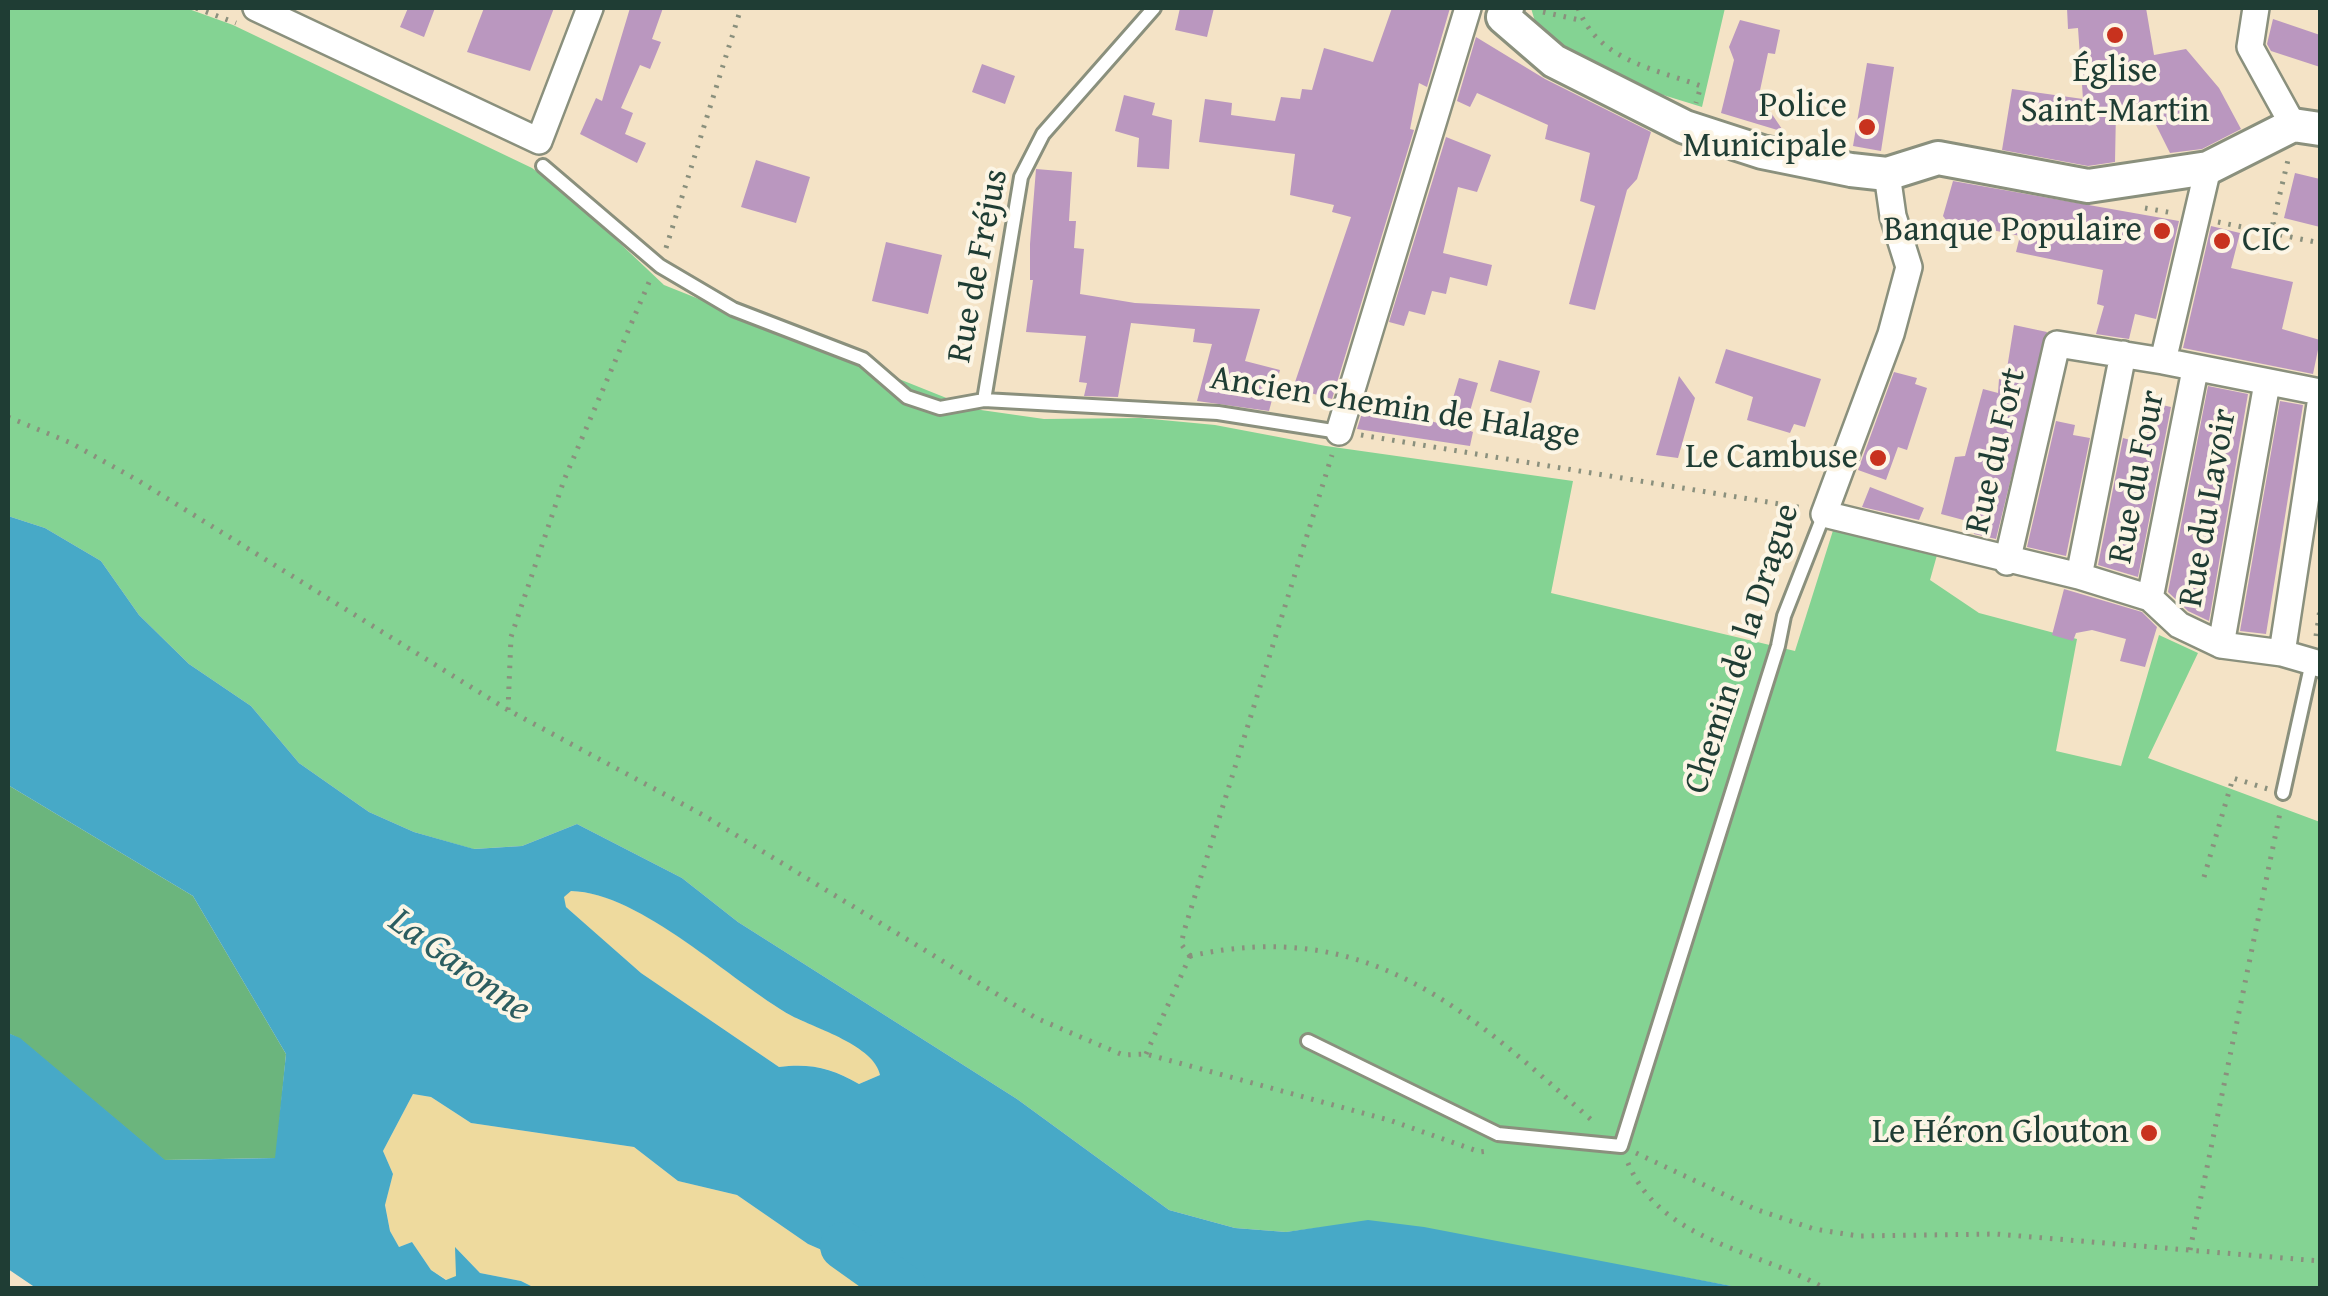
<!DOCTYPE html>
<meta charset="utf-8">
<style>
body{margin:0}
#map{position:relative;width:2328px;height:1296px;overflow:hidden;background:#f4e3c6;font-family:"Gentium Book Plus",serif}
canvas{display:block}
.frame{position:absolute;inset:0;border:10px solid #1f3d34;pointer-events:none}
</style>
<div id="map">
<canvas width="2328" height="1296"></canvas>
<div class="frame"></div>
</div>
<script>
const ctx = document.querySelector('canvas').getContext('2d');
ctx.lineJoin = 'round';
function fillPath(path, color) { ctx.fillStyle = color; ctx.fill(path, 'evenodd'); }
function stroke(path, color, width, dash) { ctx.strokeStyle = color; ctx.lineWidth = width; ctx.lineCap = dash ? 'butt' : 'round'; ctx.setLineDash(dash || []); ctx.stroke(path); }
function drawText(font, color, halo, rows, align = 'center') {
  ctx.font = font + ' "Gentium Book Plus",serif'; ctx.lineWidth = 8; ctx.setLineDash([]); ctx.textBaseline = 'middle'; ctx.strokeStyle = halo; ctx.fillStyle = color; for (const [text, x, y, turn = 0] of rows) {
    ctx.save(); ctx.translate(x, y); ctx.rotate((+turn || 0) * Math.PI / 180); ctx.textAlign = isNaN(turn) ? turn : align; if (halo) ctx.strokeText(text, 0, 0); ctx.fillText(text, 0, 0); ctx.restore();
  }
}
fillPath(new Path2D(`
 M 8,8 L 186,8 L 233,25 L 532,168 L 573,199 L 664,285 L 974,409 L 1044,419 L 1141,418 L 1215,425 L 1326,446 L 1573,481 L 1551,593 L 1795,651 L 1836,521 L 1937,555 L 1930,580 L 1979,613 L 2077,639 L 2056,751 L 2121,766 L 2159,635 L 2198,653 L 2148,758 L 2320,822 L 2320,1288 L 1742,1288 L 1611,1264 L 1325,1227 L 1286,1232 L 1235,1228 L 1169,1210 L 1017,1099 L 738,922 L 682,878 L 577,824 L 522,846 L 473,849 L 414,832 L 369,812 L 299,763 L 251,706 L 189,664 L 139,615 L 101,561 L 45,528 L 8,516 Z
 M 1531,8 L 1725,8 L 1702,107 L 1608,78 L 1539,35 Z`), '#84d393');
fillPath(new Path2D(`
 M 8,785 L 193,896 L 286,1054 L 276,1158 L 164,1160 L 20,1039 L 8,1033 Z`), '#6bb57d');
fillPath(new Path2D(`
 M 571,891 C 643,893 731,982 792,1016 C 817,1029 874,1043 880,1075 L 859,1084 C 833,1068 810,1063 779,1067 L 641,973 L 566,907 L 563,897 Z
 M 413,1094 L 431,1097 L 471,1123 L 634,1147 L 678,1181 L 737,1195 L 808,1244 L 909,1288 L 535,1288 L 521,1281 L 480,1273 L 456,1248 L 456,1277 L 447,1280 L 431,1270 L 412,1242 L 399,1247 L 390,1231 L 385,1204 L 393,1174 L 383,1151 Z`), '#eeda9e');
fillPath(new Path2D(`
 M 8,516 L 45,528 L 101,561 L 139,615 L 189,664 L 251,706 L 299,763 L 369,812 L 414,832 L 474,849 L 522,846 L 577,824 L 682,878 L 738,922 L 1017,1099 L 1169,1210 L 1235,1228 L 1286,1232 L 1368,1220 L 1424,1227 L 1742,1288 L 909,1288 L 808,1244 L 737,1195 L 678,1181 L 634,1147 L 471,1123 L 431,1097 L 413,1094 L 383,1151 L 393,1174 L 385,1205 L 390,1231 L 399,1247 L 412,1242 L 431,1270 L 446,1280 L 456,1276 L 455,1247 L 480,1273 L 521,1281 L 535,1288 L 36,1288 L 8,1269 L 8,1033 L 20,1038 L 165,1160 L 275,1158 L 286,1054 L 193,896 L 8,785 ZM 571,891 C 642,893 731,982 792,1016 C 815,1028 875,1046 880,1075 L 859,1084 C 832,1068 810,1063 779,1067 L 641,973 L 566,907 L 564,897 Z`), '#47a9c7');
stroke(new Path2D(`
 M 844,1246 L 903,1288`), '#47a9c7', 48);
fillPath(new Path2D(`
 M 408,8 L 435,8 L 424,37 L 400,27 Z
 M 484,8 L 554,8 L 530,71 L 467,52 Z
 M 630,8 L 663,8 L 652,39 L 661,42 L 650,69 L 640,65 L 621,108 L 633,113 L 625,134 L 646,143 L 637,163 L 580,134 L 596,98 L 602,101 Z
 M 1180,8 L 1214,8 L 1207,37 L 1175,30 Z
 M 1392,8 L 1450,8 L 1427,87 L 1419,83 L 1410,129 L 1414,130 L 1332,399 L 1293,388 L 1351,217 L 1332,212 L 1334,205 L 1290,195 L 1295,154 L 1199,142 L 1205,99 L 1232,103 L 1231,115 L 1275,121 L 1281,97 L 1300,99 L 1302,89 L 1312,90 L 1324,48 L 1373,62 Z
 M 2067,8 L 2146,8 L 2154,55 L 2186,49 L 2219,88 L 2241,129 L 2202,149 L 2170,153 L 2148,109 L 2116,110 L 2115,162 L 2088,166 L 2002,150 L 2012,89 L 2083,99 L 2078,28 L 2068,29 Z
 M 2273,19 L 2320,35 L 2320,67 L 2271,51 L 2267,44 Z
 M 1740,20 L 1780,30 L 1775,54 L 1768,53 L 1759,95 L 1784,132 L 1721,113 L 1734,60 L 1729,47 Z
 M 1476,37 L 1545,79 L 1651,132 L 1637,179 L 1627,190 L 1595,310 L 1569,304 L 1595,206 L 1580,201 L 1590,153 L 1545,139 L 1548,125 L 1477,93 L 1470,107 L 1457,101 Z
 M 1867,63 L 1894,67 L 1881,151 L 1853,146 Z
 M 982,64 L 1015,76 L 1005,104 L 972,92 Z
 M 1124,95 L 1155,103 L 1152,115 L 1172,120 L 1169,169 L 1137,167 L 1139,138 L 1115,131 Z
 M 1446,137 L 1491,155 L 1477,192 L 1458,187 L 1443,253 L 1492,265 L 1487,286 L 1450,277 L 1446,294 L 1432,291 L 1425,315 L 1409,311 L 1404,326 L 1389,322 Z
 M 756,160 L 810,177 L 796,223 L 741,207 Z
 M 1036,169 L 1072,172 L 1069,221 L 1076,221 L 1074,248 L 1084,249 L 1080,294 L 1135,303 L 1260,309 L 1245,361 L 1280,370 L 1269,411 L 1197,401 L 1212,344 L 1193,342 L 1195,329 L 1131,323 L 1118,397 L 1084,396 L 1087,383 L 1079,382 L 1086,336 L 1026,332 L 1033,280 L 1030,280 L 1030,244 Z
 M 2295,173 L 2320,179 L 2320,227 L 2284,218 Z
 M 1953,181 L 2179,221 L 2156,319 L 2135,314 L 2129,339 L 2096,334 L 2104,306 L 2097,304 L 2103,270 L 2016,252 L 2020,236 L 1946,220 L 1943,216 Z
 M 2211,226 L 2240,233 L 2231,268 L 2293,282 L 2282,329 L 2320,340 L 2313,374 L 2183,348 Z
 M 886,242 L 942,255 L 928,314 L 872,301 Z
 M 2014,325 L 2047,332 L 1996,539 L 1974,534 L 1971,522 L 1941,514 L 1955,457 L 1965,456 L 1983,389 L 1998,393 L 1999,379 L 2005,381 Z
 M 1726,349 L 1821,379 L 1805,427 L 1794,424 L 1790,433 L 1747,420 L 1753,397 L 1715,383 Z
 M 1499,360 L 1540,371 L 1531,403 L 1490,391 Z
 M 1894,372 L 1917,378 L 1915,384 L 1927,388 L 1907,450 L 1898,447 L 1886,480 L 1858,470 Z
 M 1679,376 L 1695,398 L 1678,458 L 1656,455 Z
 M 1459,378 L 1478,383 L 1465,429 L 1473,432 L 1470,446 L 1357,429 L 1365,403 L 1445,425 Z
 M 2208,386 L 2248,394 L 2209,621 L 2188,611 L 2168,592 Z
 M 2280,401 L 2303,405 L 2266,634 L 2240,631 Z
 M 2153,403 L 2171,407 L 2138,577 L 2098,565 L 2123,438 L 2145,444 Z
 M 2056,421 L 2075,425 L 2073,435 L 2090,438 L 2066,556 L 2027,547 Z
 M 1870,487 L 1924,508 L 1919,520 L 1862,507 Z
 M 2064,589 L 2142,612 L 2157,627 L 2145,667 L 2120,661 L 2126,639 L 2092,630 L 2076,633 L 2073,641 L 2052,635 Z`), '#ba97bf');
const service = new Path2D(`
 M 543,166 L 660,266 L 733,309 L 863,359 L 907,397 L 940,408 L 984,400 L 1218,413 L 1339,432
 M 984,400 L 1021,177 L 1043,134 L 1154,8
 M 2283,793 L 2312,662
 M 1308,1041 L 1498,1134 L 1621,1146 L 1778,646 L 1784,616 L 1824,514`);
const minor = new Path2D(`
 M 256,8 L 539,141 L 590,8
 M 2256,8 L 2250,47 L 2293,125
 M 2208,168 L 2163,361 L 2320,392
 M 1887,174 L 1893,216 L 1909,267 L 1891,334 L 1824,514 L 2079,576 L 2150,598 L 2179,625 L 2221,645 L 2282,653
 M 2320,404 L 2282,653 L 2320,664
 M 1339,432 L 1468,8
 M 2007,562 L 2057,344 L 2163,361
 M 2079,576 L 2123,354
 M 2150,598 L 2195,370
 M 2221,645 L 2267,383`);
const tertiary = new Path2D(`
 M 1507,8 L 1503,17 L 1554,61 L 1685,127 L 1762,152 L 1851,170 L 1887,174 L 1938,158 L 2088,186 L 2208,168 L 2293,125 L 2320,129`);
stroke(service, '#8a907d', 18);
stroke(minor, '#8a907d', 30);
stroke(tertiary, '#8a907d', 38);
stroke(new Path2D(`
 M 196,8 L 236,23
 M 1578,8 C 1598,60 1652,68 1701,86 L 1696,103
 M 1543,12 L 1584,21
 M 2145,208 L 2173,213
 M 2218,222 L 2320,243
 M 2279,234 L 2273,223 L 2288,160
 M 666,248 L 741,8
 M 8,417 L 71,443 L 139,481 L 508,710 L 703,815 L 1036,1018 L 1123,1055 L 1146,1054 L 1392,1121 L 1480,1152 L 1488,1151
 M 1361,435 L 1804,508
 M 2316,636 L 2320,609
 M 508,710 L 511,637 L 564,480 L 650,280
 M 2204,877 L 2233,778 L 2268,789
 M 1190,956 C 1371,916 1469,1012 1595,1123
 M 1190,956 L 1181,944 L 1185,928 L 1332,455
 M 1146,1054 L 1190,956
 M 1636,1153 L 1755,1209 L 1814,1229 L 1858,1236 L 1996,1234 L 2320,1261
 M 1628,1163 C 1661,1242 1756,1249 1824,1288
 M 2190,1250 L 2281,808`), '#8a907d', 5, [2.5, 8]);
stroke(service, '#fff', 12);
stroke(minor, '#fff', 25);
stroke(tertiary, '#fff', 32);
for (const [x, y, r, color] of [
 [2115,35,10,"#c8321e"],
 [1867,127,10,"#c8321e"],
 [2162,231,10,"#c8321e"],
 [2222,241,10,"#c8321e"],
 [1878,458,10,"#c8321e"],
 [2149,1133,10,"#c8321e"]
]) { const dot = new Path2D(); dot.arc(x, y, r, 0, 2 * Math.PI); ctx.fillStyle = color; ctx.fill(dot); stroke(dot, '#fcf5e5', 4); }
drawText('35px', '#1f3d34', '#fcf5e5', [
 ["Église",2115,72,"center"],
 ["Saint-Martin",2115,112,"center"],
 ["Police",1847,107],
 ["Municipale",1847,147],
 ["Banque Populaire",2142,231],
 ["CIC",2242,241,"left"],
 ["Le Cambuse",1858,458],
 ["Le Héron Glouton",2129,1133]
], 'right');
drawText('35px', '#1f3d34', '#fcf5e5', [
 ["Rue de Fréjus",979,266,-79],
 ["Ancien Chemin de Halage",1395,408,9],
 ["Rue du Fort",1997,451,-77],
 ["Rue du Four",2138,477,-79],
 ["Rue du Lavoir",2209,508,-80],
 ["Chemin de la Drague",1743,649,-72]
]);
drawText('italic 38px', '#2b5d60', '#fcf5e5', [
 ["La Garonne",459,966,36]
]);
</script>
